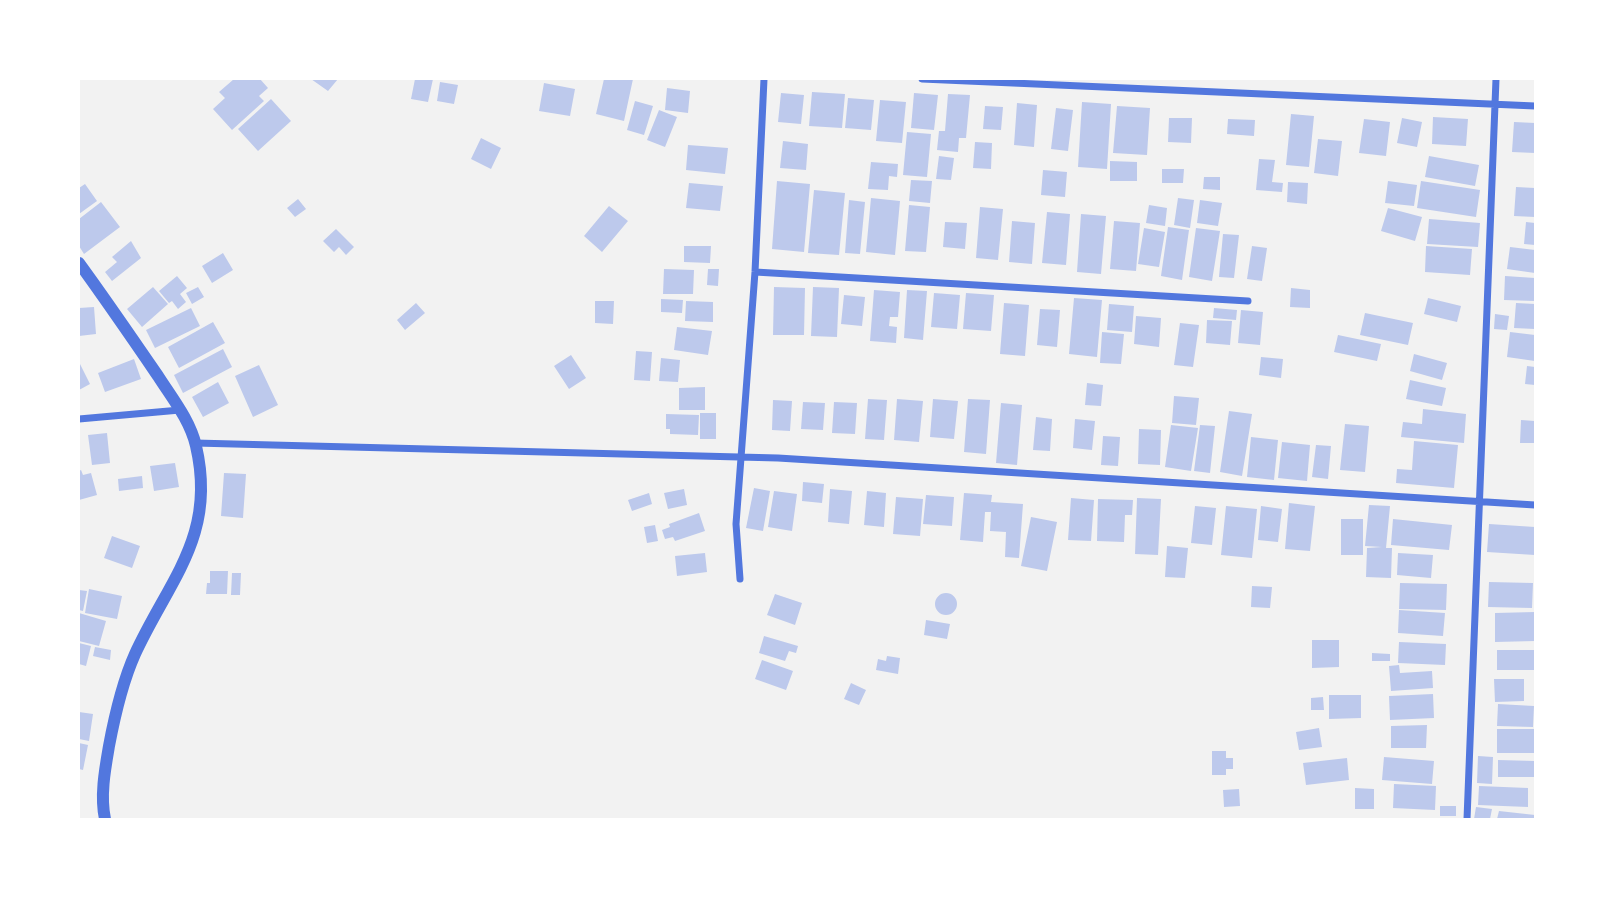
<!DOCTYPE html>
<style>
body{margin:0}
#map{position:relative;width:1614px;height:898px;overflow:hidden;background:#f2f2f2;font-family:"Roboto Condensed",sans-serif}
canvas{display:block}
.frame{position:absolute;inset:0;border:80px solid #fff;pointer-events:none}
</style>
<div id="map">
<canvas width="1614" height="898"></canvas>
<div class="frame"></div>
</div>
<script>
const ctx = document.querySelector('canvas').getContext('2d');
ctx.lineJoin = 'round';
function fillPath(path, color) { ctx.fillStyle = color; ctx.fill(path, 'evenodd'); }
function stroke(path, color, width, dash) { ctx.strokeStyle = color; ctx.lineWidth = width; ctx.lineCap = dash ? 'butt' : 'round'; ctx.setLineDash(dash || []); ctx.stroke(path); }
fillPath(new Path2D(`
 M 234,79 L 260,79 L 268,88 L 259,96 L 264,101 L 232,130 L 213,109 L 225,98 L 219,92 Z
 M 311,79 L 338,79 L 328,91 Z
 M 415,79 L 433,79 L 428,102 L 411,99 Z
 M 604,79 L 633,79 L 624,121 L 596,114 Z
 M 440,82 L 458,85 L 454,104 L 437,101 Z
 M 544,83 L 575,89 L 570,116 L 539,111 Z
 M 667,88 L 690,91 L 688,113 L 665,110 Z
 M 812,92 L 845,94 L 842,128 L 809,126 Z
 M 781,93 L 804,95 L 801,124 L 778,122 Z
 M 914,93 L 938,95 L 934,130 L 911,128 Z
 M 948,94 L 970,95 L 966,138 L 959,138 L 958,152 L 937,150 L 939,131 L 945,131 Z
 M 848,98 L 874,100 L 871,130 L 845,128 Z
 M 271,99 L 291,121 L 258,151 L 238,129 Z
 M 880,100 L 906,102 L 902,143 L 876,141 Z
 M 635,101 L 653,106 L 644,135 L 627,130 Z
 M 1082,102 L 1111,104 L 1107,169 L 1078,167 Z
 M 1017,103 L 1037,105 L 1034,147 L 1014,145 Z
 M 985,106 L 1003,107 L 1001,130 L 983,129 Z
 M 1117,106 L 1150,108 L 1147,155 L 1113,153 Z
 M 1056,108 L 1073,110 L 1068,151 L 1051,149 Z
 M 659,110 L 677,117 L 665,147 L 647,140 Z
 M 1291,114 L 1314,116 L 1309,167 L 1286,165 Z
 M 1433,117 L 1468,119 L 1466,146 L 1432,144 Z
 M 1169,118 L 1192,118 L 1191,143 L 1168,142 Z
 M 1402,118 L 1422,122 L 1417,147 L 1397,143 Z
 M 1228,119 L 1255,120 L 1254,136 L 1227,134 Z
 M 1364,119 L 1390,122 L 1386,156 L 1359,153 Z
 M 1514,122 L 1535,123 L 1535,153 L 1512,152 Z
 M 907,132 L 931,134 L 927,177 L 903,175 Z
 M 481,138 L 501,148 L 491,169 L 471,159 Z
 M 1318,139 L 1342,141 L 1338,176 L 1314,173 Z
 M 783,141 L 808,144 L 806,170 L 780,168 Z
 M 975,142 L 992,143 L 991,169 L 973,168 Z
 M 688,145 L 728,148 L 725,174 L 686,170 Z
 M 939,156 L 954,158 L 951,180 L 936,179 Z
 M 1429,156 L 1479,165 L 1475,186 L 1425,177 Z
 M 1259,159 L 1275,160 L 1272,182 L 1283,183 L 1282,192 L 1256,190 Z
 M 1110,161 L 1137,162 L 1137,181 L 1110,181 Z
 M 871,162 L 898,164 L 897,177 L 889,176 L 888,190 L 868,189 Z
 M 1162,169 L 1184,169 L 1183,183 L 1162,183 Z
 M 1043,170 L 1067,172 L 1065,197 L 1041,195 Z
 M 1204,177 L 1220,177 L 1220,190 L 1203,189 Z
 M 911,180 L 932,181 L 930,203 L 909,201 Z
 M 777,181 L 810,184 L 804,252 L 772,249 Z
 M 1388,181 L 1417,185 L 1414,206 L 1385,203 Z
 M 1421,181 L 1480,190 L 1476,217 L 1417,208 Z
 M 1288,182 L 1308,183 L 1307,204 L 1287,202 Z
 M 689,183 L 723,186 L 720,211 L 686,208 Z
 M 85,184 L 97,201 L 79,214 L 79,188 Z
 M 1516,187 L 1535,188 L 1535,217 L 1514,216 Z
 M 814,190 L 845,193 L 839,255 L 808,253 Z
 M 871,198 L 900,201 L 895,255 L 866,252 Z
 M 1178,198 L 1194,200 L 1190,228 L 1174,225 Z
 M 298,199 L 306,209 L 295,217 L 287,208 Z
 M 849,200 L 865,202 L 860,254 L 845,253 Z
 M 1200,200 L 1222,203 L 1218,226 L 1197,223 Z
 M 101,202 L 120,227 L 84,254 L 79,246 L 79,219 Z
 M 909,205 L 930,207 L 926,252 L 905,251 Z
 M 1149,205 L 1167,208 L 1165,226 L 1146,223 Z
 M 609,206 L 628,221 L 602,252 L 584,236 Z
 M 980,207 L 1003,209 L 998,260 L 976,258 Z
 M 1388,208 L 1422,217 L 1415,241 L 1381,231 Z
 M 1047,212 L 1070,214 L 1066,265 L 1042,263 Z
 M 1081,214 L 1106,216 L 1101,274 L 1077,272 Z
 M 1429,219 L 1480,223 L 1478,247 L 1427,244 Z
 M 1012,221 L 1035,223 L 1032,264 L 1009,262 Z
 M 1114,221 L 1140,223 L 1136,271 L 1110,269 Z
 M 945,222 L 967,223 L 965,249 L 943,247 Z
 M 1526,222 L 1535,223 L 1535,245 L 1524,244 Z
 M 1168,227 L 1189,230 L 1182,280 L 1161,276 Z
 M 1144,228 L 1165,232 L 1159,267 L 1138,264 Z
 M 1196,228 L 1220,231 L 1212,281 L 1189,277 Z
 M 336,229 L 354,247 L 346,255 L 339,247 L 334,252 L 323,241 Z
 M 1223,234 L 1239,235 L 1234,278 L 1219,277 Z
 M 131,241 L 141,258 L 112,281 L 105,272 L 117,262 L 112,257 Z
 M 684,246 L 711,246 L 710,263 L 684,262 Z
 M 1252,246 L 1267,248 L 1262,281 L 1247,279 Z
 M 1426,246 L 1472,249 L 1470,275 L 1425,272 Z
 M 1510,247 L 1535,250 L 1535,273 L 1507,269 Z
 M 223,253 L 233,270 L 212,283 L 202,266 Z
 M 664,269 L 694,270 L 693,294 L 663,294 Z
 M 708,269 L 719,269 L 718,286 L 707,285 Z
 M 177,276 L 187,288 L 180,294 L 186,302 L 178,309 L 172,301 L 169,303 L 159,291 Z
 M 1505,276 L 1535,278 L 1535,301 L 1504,300 Z
 M 153,287 L 168,304 L 142,327 L 127,309 Z
 M 198,287 L 204,297 L 192,304 L 186,293 Z
 M 774,287 L 805,288 L 804,335 L 773,335 Z
 M 813,287 L 839,288 L 837,337 L 811,336 Z
 M 1291,288 L 1310,290 L 1310,308 L 1290,307 Z
 M 874,290 L 900,292 L 898,317 L 890,317 L 889,326 L 897,327 L 896,343 L 870,341 Z
 M 907,290 L 927,291 L 923,340 L 904,338 Z
 M 934,293 L 960,295 L 957,329 L 931,327 Z
 M 966,293 L 994,295 L 991,331 L 963,329 Z
 M 844,295 L 865,297 L 862,326 L 841,324 Z
 M 1074,298 L 1102,300 L 1097,357 L 1069,354 Z
 M 1428,298 L 1461,306 L 1457,322 L 1424,314 Z
 M 661,299 L 683,300 L 682,313 L 661,312 Z
 M 595,301 L 614,301 L 613,324 L 595,323 Z
 M 686,301 L 713,302 L 713,322 L 685,321 Z
 M 416,303 L 425,313 L 405,330 L 397,320 Z
 M 1004,303 L 1029,305 L 1025,356 L 1000,354 Z
 M 1516,303 L 1535,304 L 1535,329 L 1514,328 Z
 M 1109,304 L 1134,306 L 1132,332 L 1107,330 Z
 M 94,307 L 96,334 L 79,336 L 79,308 Z
 M 191,308 L 200,326 L 155,348 L 146,330 Z
 M 1214,308 L 1237,310 L 1236,320 L 1213,318 Z
 M 1040,309 L 1060,310 L 1057,347 L 1037,345 Z
 M 1241,310 L 1263,312 L 1260,345 L 1238,343 Z
 M 1365,313 L 1413,323 L 1408,345 L 1360,335 Z
 M 1495,314 L 1509,316 L 1507,330 L 1494,329 Z
 M 1136,316 L 1161,318 L 1159,347 L 1134,344 Z
 M 1207,320 L 1232,321 L 1230,345 L 1206,343 Z
 M 213,322 L 225,343 L 179,368 L 168,347 Z
 M 1180,323 L 1199,325 L 1193,367 L 1174,365 Z
 M 677,327 L 712,331 L 708,355 L 674,350 Z
 M 1102,332 L 1124,334 L 1121,364 L 1100,363 Z
 M 1510,332 L 1535,335 L 1535,361 L 1507,357 Z
 M 1338,335 L 1381,344 L 1377,361 L 1334,352 Z
 M 223,349 L 232,367 L 183,393 L 174,375 Z
 M 636,351 L 652,352 L 650,381 L 634,380 Z
 M 1414,354 L 1447,363 L 1442,380 L 1410,371 Z
 M 571,355 L 586,378 L 569,389 L 554,366 Z
 M 1261,357 L 1283,359 L 1281,378 L 1259,375 Z
 M 661,358 L 680,360 L 678,382 L 659,381 Z
 M 134,359 L 141,379 L 105,392 L 98,373 Z
 M 79,362 L 90,384 L 79,390 Z
 M 259,365 L 278,405 L 253,417 L 235,376 Z
 M 1527,366 L 1535,367 L 1535,385 L 1525,384 Z
 M 1410,380 L 1446,388 L 1442,406 L 1406,399 Z
 M 218,382 L 229,403 L 203,417 L 192,397 Z
 M 1087,383 L 1103,385 L 1101,406 L 1085,405 Z
 M 705,387 L 705,410 L 679,410 L 679,388 Z
 M 1174,396 L 1199,398 L 1196,425 L 1172,423 Z
 M 868,399 L 887,400 L 884,440 L 865,439 Z
 M 897,399 L 923,401 L 919,442 L 894,440 Z
 M 933,399 L 958,401 L 954,439 L 930,437 Z
 M 968,399 L 990,400 L 986,454 L 964,452 Z
 M 773,400 L 792,401 L 790,431 L 772,430 Z
 M 803,402 L 825,403 L 823,430 L 801,429 Z
 M 834,402 L 857,403 L 855,434 L 832,433 Z
 M 1001,403 L 1022,405 L 1017,465 L 996,463 Z
 M 1423,409 L 1466,414 L 1464,443 L 1401,437 L 1403,422 L 1422,424 Z
 M 1229,411 L 1252,414 L 1242,476 L 1220,472 Z
 M 700,413 L 716,413 L 716,439 L 700,439 Z
 M 666,414 L 699,415 L 698,435 L 670,434 L 670,429 L 666,429 Z
 M 1036,417 L 1052,419 L 1050,451 L 1033,450 Z
 M 1075,419 L 1095,421 L 1092,450 L 1073,448 Z
 M 1521,420 L 1535,421 L 1535,443 L 1520,443 Z
 M 1345,424 L 1369,426 L 1365,472 L 1340,470 Z
 M 1171,425 L 1198,428 L 1191,471 L 1165,467 Z
 M 1200,425 L 1215,426 L 1210,473 L 1194,471 Z
 M 1139,429 L 1161,430 L 1160,465 L 1138,464 Z
 M 107,433 L 110,463 L 92,465 L 88,435 Z
 M 1103,436 L 1120,437 L 1118,466 L 1101,465 Z
 M 1251,437 L 1278,440 L 1274,480 L 1247,477 Z
 M 1414,441 L 1458,445 L 1454,488 L 1396,483 L 1397,469 L 1412,470 Z
 M 1282,442 L 1310,445 L 1307,481 L 1278,478 Z
 M 1316,445 L 1331,446 L 1328,479 L 1312,477 Z
 M 175,463 L 179,487 L 154,491 L 150,466 Z
 M 81,470 L 83,475 L 91,473 L 97,495 L 79,500 L 79,471 Z
 M 224,473 L 246,474 L 243,518 L 221,516 Z
 M 142,476 L 143,488 L 119,491 L 118,479 Z
 M 803,482 L 824,484 L 822,503 L 802,501 Z
 M 754,488 L 770,491 L 763,531 L 746,528 Z
 M 684,489 L 687,505 L 668,509 L 664,493 Z
 M 830,489 L 852,491 L 849,524 L 828,522 Z
 M 774,491 L 797,494 L 792,531 L 768,527 Z
 M 867,491 L 886,493 L 884,527 L 864,525 Z
 M 649,493 L 652,504 L 632,511 L 628,500 Z
 M 964,493 L 992,495 L 991,502 L 1023,504 L 1019,558 L 1005,557 L 1006,532 L 990,531 L 991,512 L 985,512 L 983,542 L 960,540 Z
 M 926,495 L 954,497 L 952,526 L 923,524 Z
 M 896,497 L 923,499 L 920,536 L 893,534 Z
 M 1071,498 L 1094,500 L 1091,541 L 1068,540 Z
 M 1137,498 L 1161,499 L 1158,555 L 1135,554 Z
 M 1098,499 L 1133,500 L 1132,515 L 1125,515 L 1124,542 L 1097,541 Z
 M 1289,503 L 1315,506 L 1310,551 L 1285,549 Z
 M 1369,505 L 1390,506 L 1386,548 L 1392,548 L 1391,578 L 1366,577 L 1367,548 L 1382,547 L 1365,546 Z
 M 1195,506 L 1216,508 L 1212,545 L 1191,543 Z
 M 1226,506 L 1257,509 L 1252,558 L 1221,555 Z
 M 1261,506 L 1282,509 L 1278,542 L 1258,540 Z
 M 699,513 L 705,531 L 675,541 L 673,537 L 665,539 L 662,530 L 670,527 L 669,524 Z
 M 1031,517 L 1057,522 L 1047,571 L 1021,566 Z
 M 1341,519 L 1363,519 L 1363,555 L 1341,555 Z
 M 1393,519 L 1452,525 L 1449,550 L 1391,545 Z
 M 1489,524 L 1535,527 L 1535,555 L 1487,552 Z
 M 655,525 L 658,541 L 647,543 L 644,527 Z
 M 112,536 L 140,546 L 132,568 L 104,558 Z
 M 1167,546 L 1188,548 L 1185,578 L 1165,577 Z
 M 705,553 L 707,572 L 677,576 L 675,556 Z
 M 1398,553 L 1433,555 L 1431,578 L 1397,575 Z
 M 210,571 L 228,571 L 227,594 L 206,594 L 207,583 L 210,583 Z
 M 232,573 L 241,573 L 240,595 L 231,595 Z
 M 1489,582 L 1533,583 L 1532,608 L 1488,607 Z
 M 1400,583 L 1447,584 L 1446,610 L 1399,609 Z
 M 1252,586 L 1272,587 L 1270,608 L 1251,607 Z
 M 89,589 L 122,596 L 117,619 L 85,613 Z
 M 79,590 L 87,591 L 83,611 L 79,610 Z
 M935 604a11 11 0 1 1 22 0a11 11 0 1 1-22 0Z
 M 775,594 L 802,603 L 795,625 L 767,615 Z
 M 1399,610 L 1445,613 L 1443,636 L 1398,633 Z
 M 1535,612 L 1535,641 L 1495,642 L 1495,613 Z
 M 79,613 L 106,621 L 99,646 L 79,641 Z
 M 926,620 L 950,624 L 947,639 L 924,635 Z
 M 764,636 L 798,646 L 796,653 L 789,651 L 785,661 L 759,653 Z
 M 1312,640 L 1339,640 L 1339,667 L 1312,668 Z
 M 1399,642 L 1446,644 L 1445,665 L 1398,663 Z
 M 79,643 L 91,646 L 86,666 L 79,664 Z
 M 95,647 L 111,650 L 110,660 L 93,656 Z
 M 1497,650 L 1535,650 L 1535,670 L 1497,670 Z
 M 1372,653 L 1390,654 L 1390,661 L 1372,661 Z
 M 887,656 L 900,658 L 898,674 L 876,670 L 878,659 L 886,661 Z
 M 762,660 L 793,671 L 786,690 L 755,679 Z
 M 1399,665 L 1400,673 L 1432,671 L 1433,688 L 1391,691 L 1389,666 Z
 M 1494,679 L 1524,679 L 1524,701 L 1495,702 Z
 M 851,683 L 866,690 L 859,705 L 844,699 Z
 M 1433,694 L 1434,718 L 1390,720 L 1389,696 Z
 M 1329,695 L 1361,695 L 1361,718 L 1329,719 Z
 M 1323,697 L 1324,710 L 1311,710 L 1311,698 Z
 M 1498,704 L 1534,706 L 1533,727 L 1497,726 Z
 M 79,712 L 93,714 L 89,741 L 79,739 Z
 M 1427,725 L 1426,748 L 1391,748 L 1391,726 Z
 M 1319,728 L 1322,747 L 1299,750 L 1296,732 Z
 M 1497,729 L 1534,729 L 1534,753 L 1497,753 Z
 M 79,743 L 88,745 L 83,770 L 79,769 Z
 M 1212,751 L 1226,751 L 1226,758 L 1233,758 L 1233,769 L 1226,769 L 1226,775 L 1212,775 Z
 M 1478,756 L 1493,757 L 1492,784 L 1477,783 Z
 M 1384,757 L 1434,761 L 1432,784 L 1382,780 Z
 M 1347,758 L 1349,780 L 1306,785 L 1303,763 Z
 M 1498,760 L 1535,761 L 1535,777 L 1498,777 Z
 M 1394,784 L 1436,786 L 1435,810 L 1393,808 Z
 M 1479,786 L 1528,788 L 1528,807 L 1478,805 Z
 M 1355,788 L 1374,789 L 1374,809 L 1355,809 Z
 M 1239,789 L 1240,806 L 1224,807 L 1223,790 Z
 M 1440,806 L 1456,806 L 1456,816 L 1440,816 Z
 M 1476,807 L 1492,809 L 1490,819 L 1474,819 Z
 M 1499,811 L 1535,815 L 1535,819 L 1497,819 Z`), '#bdc9ec');
stroke(new Path2D(`
 M 922,79 L 1535,106
 M 755,272 L 1248,301
 M 79,419 L 180,410
 M 195,443 L 778,458 L 1535,505
 M 740,579 L 736,524 L 755,272 L 764,79
 M 1467,819 L 1496,79`), '#5277de', 7);
stroke(new Path2D(`
 M 79,263 C 106,300 132,338 158,376 C 172,398 190,420 196,446 C 217,536 169,580 135,654 C 122,683 115,714 109,746 C 105,769 100,796 105,819`), '#5277de', 12);
</script>
